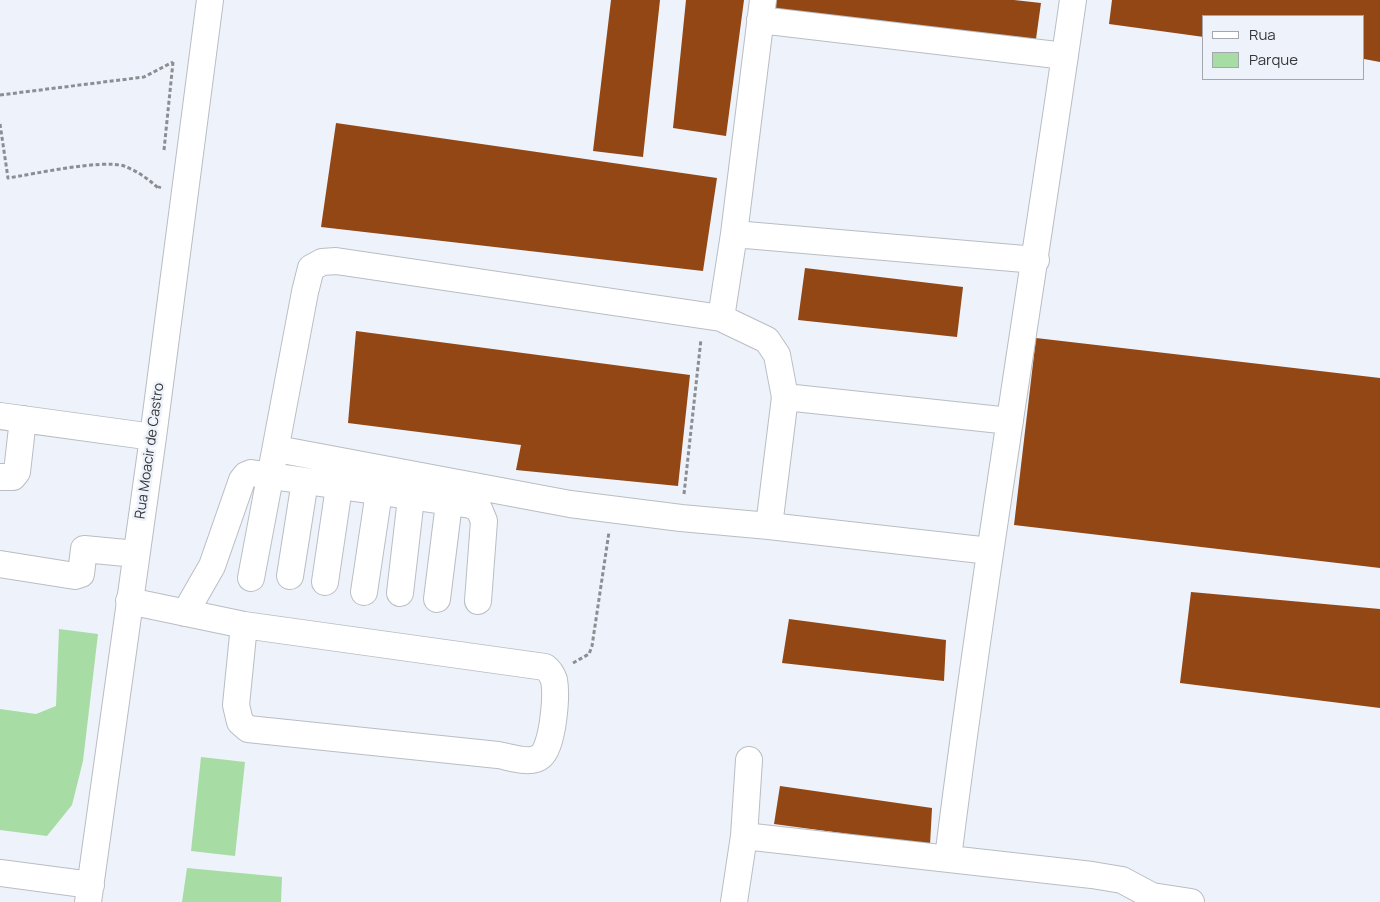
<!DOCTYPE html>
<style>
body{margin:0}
#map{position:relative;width:1380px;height:902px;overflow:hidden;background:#eef2fa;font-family:Manrope,sans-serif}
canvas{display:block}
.legend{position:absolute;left:1202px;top:15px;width:162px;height:65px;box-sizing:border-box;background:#eef2fa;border:1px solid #a4a7ad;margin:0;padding:6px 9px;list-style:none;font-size:15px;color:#353739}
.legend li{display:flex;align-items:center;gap:10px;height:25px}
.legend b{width:25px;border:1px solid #a4a7ad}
</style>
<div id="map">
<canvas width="1380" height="902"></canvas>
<ul class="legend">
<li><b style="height:6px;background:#fff"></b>Rua</li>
<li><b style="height:14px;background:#a7dca4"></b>Parque</li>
</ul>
</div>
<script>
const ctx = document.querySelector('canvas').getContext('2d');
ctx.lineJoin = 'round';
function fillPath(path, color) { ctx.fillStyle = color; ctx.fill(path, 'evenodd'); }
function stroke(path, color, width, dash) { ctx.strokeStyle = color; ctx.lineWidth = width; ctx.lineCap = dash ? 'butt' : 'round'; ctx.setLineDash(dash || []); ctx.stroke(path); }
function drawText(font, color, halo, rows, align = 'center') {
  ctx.font = font + ' Manrope,sans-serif'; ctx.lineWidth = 5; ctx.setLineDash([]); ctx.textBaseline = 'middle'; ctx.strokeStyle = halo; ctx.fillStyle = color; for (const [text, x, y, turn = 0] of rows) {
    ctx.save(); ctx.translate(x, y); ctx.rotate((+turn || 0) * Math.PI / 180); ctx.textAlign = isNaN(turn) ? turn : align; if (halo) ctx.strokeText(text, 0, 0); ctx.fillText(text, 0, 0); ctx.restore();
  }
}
fillPath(new Path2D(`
 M 59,629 L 98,634 L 83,761 L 72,805 L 47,836 L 0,830 L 0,709 L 36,714 L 56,706 Z
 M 201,757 L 245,762 L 235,856 L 191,851 Z
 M 187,868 L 282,877 L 281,902 L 182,902 Z`), '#a7dca4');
fillPath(new Path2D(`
 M 611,0 L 660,0 L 643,157 L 593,151 Z
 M 686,0 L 744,0 L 726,136 L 673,128 Z
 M 772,0 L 1014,0 L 1041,3 L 1036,39 L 771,8 Z
 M 1112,0 L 1380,0 L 1380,62 L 1364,59 L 1364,16 L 1204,16 L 1204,37 L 1109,24 Z
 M 336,123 L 717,178 L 703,271 L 321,227 Z
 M 805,268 L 963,287 L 957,337 L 798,320 Z
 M 356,331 L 690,375 L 678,486 L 516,470 L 521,445 L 348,423 Z
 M 1036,338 L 1380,378 L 1380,568 L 1014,525 Z
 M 1191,592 L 1380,609 L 1380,708 L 1180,683 Z
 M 789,619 L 946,640 L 944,681 L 782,663 Z
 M 780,786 L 932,808 L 930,845 L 774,824 Z`), '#924715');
const minor = new Path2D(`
 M 763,0 L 734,234 L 1036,260
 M 760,20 L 1065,56
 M 721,318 L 734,234
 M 785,397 L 1010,421
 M 0,416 L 153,437
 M 277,449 L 570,504 L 681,518 L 769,526
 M 0,477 L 13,477 L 17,472 L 23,419
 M 0,564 L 75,576 L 81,574 L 84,549 L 136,554
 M 290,576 L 305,481
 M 251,578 L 305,292 L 311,268 L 322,262 L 336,261 L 721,318 L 767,340 L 777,355 L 785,397 L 769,526 L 990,551
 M 325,582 L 339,487
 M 364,592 L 379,492
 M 400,593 L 411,498
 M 437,599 L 449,503
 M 129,601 L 244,625 L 545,667 C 550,671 552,674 554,680 C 557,696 553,746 541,756 C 531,765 510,757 498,755 L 248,729 L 240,722 L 236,705 L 244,625
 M 185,613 L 212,566 L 242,480 L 246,475 L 251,473 L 471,505 L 479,509 L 484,521 L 478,601
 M 744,836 L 1092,875 L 1122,880 L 1152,896 L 1191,902
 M 948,858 C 984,571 1032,286 1073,0
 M 0,873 L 91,885
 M 88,902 L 153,437 L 210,0
 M 734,902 L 744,836 L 749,760`);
stroke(minor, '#b9bdc4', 28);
stroke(new Path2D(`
 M 0,95 L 144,77 L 173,62
 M 0,124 L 8,178 C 34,174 102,159 124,166 C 137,171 149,179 159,189 L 160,186
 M 164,150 L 173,62
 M 684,494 L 701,339
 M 573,663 L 589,654 L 592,646 L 609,532`), '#8b8e93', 3, [4, 2.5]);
stroke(minor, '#fff', 26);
drawText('14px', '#353739', '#eef2fa', [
 ["Rua Moacir de Castro",150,451,-82]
]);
</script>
